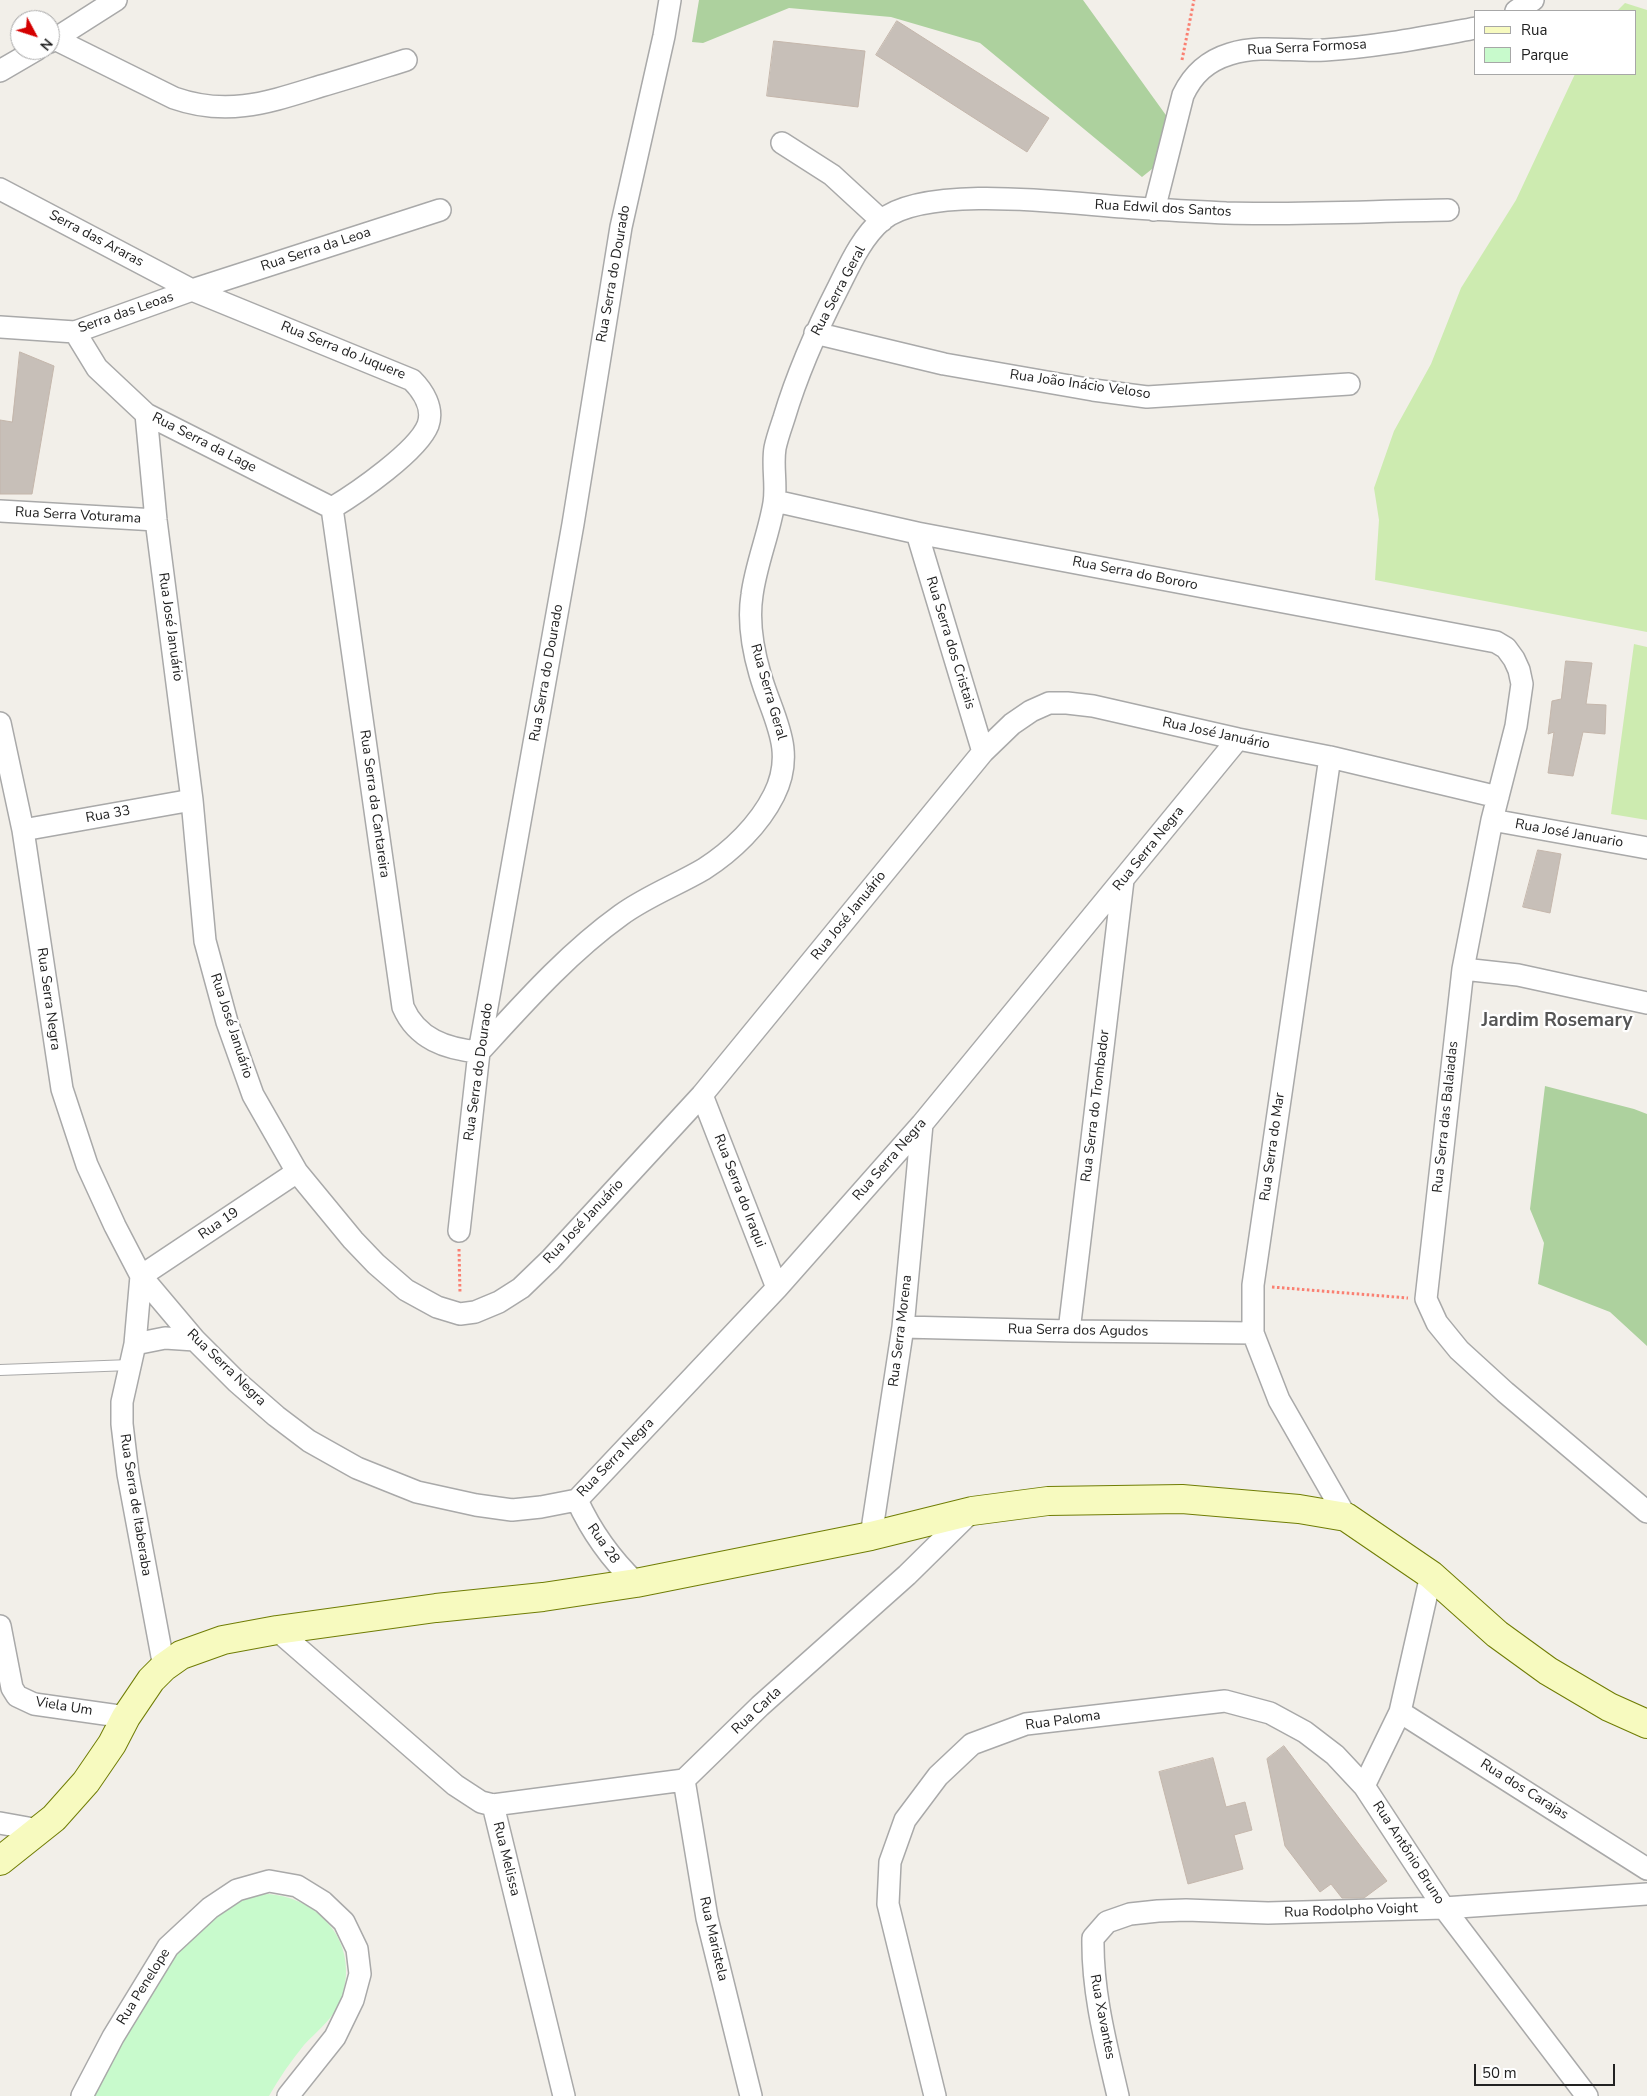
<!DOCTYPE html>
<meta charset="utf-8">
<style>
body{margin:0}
#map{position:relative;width:1647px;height:2096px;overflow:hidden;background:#f2efe9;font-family:"Nunito Sans",sans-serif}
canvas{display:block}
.legend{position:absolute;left:1474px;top:10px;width:162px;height:65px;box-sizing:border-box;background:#fff;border:1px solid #a7a7a7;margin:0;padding:6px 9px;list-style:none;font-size:15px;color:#222}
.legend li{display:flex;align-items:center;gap:10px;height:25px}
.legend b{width:25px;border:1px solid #a7a7a7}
.north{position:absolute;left:10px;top:10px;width:50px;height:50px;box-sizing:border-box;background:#fff;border:1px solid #a7a7a7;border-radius:50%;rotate:130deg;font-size:14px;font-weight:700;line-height:20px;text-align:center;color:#222}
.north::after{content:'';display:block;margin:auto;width:18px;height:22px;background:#d40000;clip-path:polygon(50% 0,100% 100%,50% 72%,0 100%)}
.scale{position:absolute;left:1474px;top:2064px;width:141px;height:22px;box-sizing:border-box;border:2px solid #222;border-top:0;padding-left:6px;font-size:15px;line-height:18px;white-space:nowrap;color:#222;-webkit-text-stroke:4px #fff;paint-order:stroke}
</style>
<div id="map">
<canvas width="1647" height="2096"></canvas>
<ul class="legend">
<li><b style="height:6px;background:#f7fabf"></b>Rua</li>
<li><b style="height:14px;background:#c8facc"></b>Parque</li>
</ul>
<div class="north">N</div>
<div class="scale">50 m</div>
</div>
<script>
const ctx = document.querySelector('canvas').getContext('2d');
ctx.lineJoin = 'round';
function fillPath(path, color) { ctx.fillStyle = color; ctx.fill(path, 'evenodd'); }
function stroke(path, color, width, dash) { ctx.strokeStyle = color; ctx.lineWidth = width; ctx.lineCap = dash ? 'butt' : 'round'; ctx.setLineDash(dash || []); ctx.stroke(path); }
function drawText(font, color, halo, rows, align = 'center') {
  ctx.font = font + ' "Nunito Sans",sans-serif'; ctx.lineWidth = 4.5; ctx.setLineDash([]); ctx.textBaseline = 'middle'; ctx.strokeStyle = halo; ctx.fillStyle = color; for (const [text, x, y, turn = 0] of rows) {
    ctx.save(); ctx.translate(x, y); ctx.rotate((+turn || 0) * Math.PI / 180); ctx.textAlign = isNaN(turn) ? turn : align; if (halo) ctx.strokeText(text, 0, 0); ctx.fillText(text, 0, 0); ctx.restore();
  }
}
fillPath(new Path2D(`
 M 1625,3 L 1647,10 L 1647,632 L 1375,580 L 1379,520 L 1374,488 L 1394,431 L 1431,364 L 1461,288 L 1516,200 L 1575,74 L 1636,74 L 1636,11 L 1617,11 Z
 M 1634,644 L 1647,647 L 1647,820 L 1611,814 Z`), '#cdebb0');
fillPath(new Path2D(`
 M 699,0 L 1083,0 L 1168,118 L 1162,161 L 1142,177 L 980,43 L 891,17 L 789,8 L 703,43 L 692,42 Z
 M 1545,1086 L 1634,1109 L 1647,1114 L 1647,1346 L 1610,1312 L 1538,1284 L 1544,1243 L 1530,1209 Z`), '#add19e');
fillPath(new Path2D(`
 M 269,1894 C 296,1897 318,1908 334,1931 C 349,1953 350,1984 337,2008 C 329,2022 315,2033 304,2045 C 291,2061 279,2078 269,2096 L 93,2096 L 173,1950 L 230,1903 L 256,1895 Z`), '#c8facc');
const building = new Path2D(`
 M 897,21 L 1049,118 L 1027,152 L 876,55 Z
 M 774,41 L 865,51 L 858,107 L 767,96 Z
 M 20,352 L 54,366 L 32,494 L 0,494 L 0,420 L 12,422 Z
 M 1566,661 L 1592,663 L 1586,704 L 1606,705 L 1605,734 L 1583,732 L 1573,776 L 1548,773 L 1554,732 L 1548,734 L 1552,701 L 1561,699 Z
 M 1538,850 L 1561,854 L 1550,913 L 1523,907 Z
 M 1284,1746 L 1387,1881 L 1364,1898 L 1342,1898 L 1331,1884 L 1320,1892 L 1285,1846 L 1267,1759 Z
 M 1213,1758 L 1226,1807 L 1245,1802 L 1252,1830 L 1234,1835 L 1243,1869 L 1188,1884 L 1159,1772 Z`);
fillPath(building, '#c7bfb8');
stroke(building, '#c4b6ab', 1);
const lane = new Path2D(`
 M 0,1370 L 130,1365`);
const street = new Path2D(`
 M 1516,11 L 1533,0
 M 55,39 L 174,98 C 228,117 269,102 321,86 C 349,78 377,69 406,60
 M 50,42 L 116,0
 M 0,71 L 36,50
 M 782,143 L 832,175 L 882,221
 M 0,189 L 192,290 L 412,380 C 423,391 434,408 428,425 C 418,451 357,493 332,508
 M 1154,210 L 1183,95 C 1193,74 1207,61 1230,54 C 1261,44 1293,52 1325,50 C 1376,47 1426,37 1476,28
 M 0,327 L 75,332 L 192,290 L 440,210
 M 75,332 L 97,368 L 146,414 L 332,508
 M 815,333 L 944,364 L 1093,390 L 1147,397 L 1349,384
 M 146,414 L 156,520 L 192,800 L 205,941 L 227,1022 L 253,1095 L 297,1172 L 353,1240 L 376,1264 L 406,1290 L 437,1307 L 460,1314 L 475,1312 L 499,1302 L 521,1288 L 550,1260 L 702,1095 L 983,752 L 1012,724 L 1031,711 L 1049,703 L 1067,703 L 1093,706 L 1238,739 L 1330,757 L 1498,797
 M 775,501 L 917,533 L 1496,642 L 1506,648 L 1514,659 L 1519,670 L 1522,684 L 1516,726 L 1492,820 L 1463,969 L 1426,1299 L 1437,1323 L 1459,1350 L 1505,1392 L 1647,1512
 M 332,508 L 403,1007 C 417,1039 446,1049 479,1052
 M 0,511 L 156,520
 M 917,533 L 983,752
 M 0,723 L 23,830 L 62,1089 L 87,1165 L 115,1226 L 141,1276 L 195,1340 L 237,1382 L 276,1416 L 309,1441 L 357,1468 L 417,1492 L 476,1505 L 512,1510 L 541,1507 L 577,1500 L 777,1288 L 922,1124 L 1238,739
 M 1330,757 L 1253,1285 L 1253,1333 L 1279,1400 L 1346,1517
 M 1492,820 L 1647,848
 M 23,830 L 192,800
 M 1463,969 L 1518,975 L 1647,1003
 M 479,1052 C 523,1004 568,953 621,915 C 647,896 677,885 704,869 C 732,851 759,825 774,795 C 797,749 772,717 760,674 C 753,650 748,621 752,595 C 756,564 769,534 774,503 C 777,485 772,466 775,448 C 777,438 781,427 784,418 C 798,371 817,329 839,286 C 850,264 862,237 882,220 C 926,184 1067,203 1123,207 C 1157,210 1192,211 1226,213 C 1300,215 1374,211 1448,210
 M 702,1095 L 777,1288
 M 459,1231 L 479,1052 L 573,524 L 621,227 L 664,36 L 670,0
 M 141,1276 L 135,1344 L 122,1402 L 122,1424 L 128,1474 L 164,1667
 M 141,1276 L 297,1172
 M 903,1327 L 1069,1331 L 1253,1333
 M 1069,1331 L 1123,880
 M 135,1344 L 165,1338 L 195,1340
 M 577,1500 C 592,1533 610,1558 636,1583
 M 871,1536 L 903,1327 L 922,1124
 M 1431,1575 L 1400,1712 L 1364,1786 L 1444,1908 L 1587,2096
 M 0,1626 L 12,1688 L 17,1696 L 34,1704 L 126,1717
 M 277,1630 L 455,1785 L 481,1802 L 493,1805 L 684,1780 L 760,1706 L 907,1575 L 972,1511
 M 1400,1712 L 1647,1869
 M 684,1780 L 707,1918 L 751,2096
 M 493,1805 L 564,2096
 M 0,1823 L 39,1830
 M 82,2096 L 113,2037 L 168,1947 L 210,1908 L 237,1890 L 269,1881 L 297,1886 L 323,1902 L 344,1922 L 357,1949 L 360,1974 L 353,2000 L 335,2037 L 288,2096
 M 935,2096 L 888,1904 L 890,1862 L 905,1820 L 938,1776 L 972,1744 L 1026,1724 L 1225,1701 L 1270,1713 L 1305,1732 L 1335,1755 L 1364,1786
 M 1118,2096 C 1106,2044 1092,1992 1093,1938 L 1107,1922 L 1130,1914 L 1158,1911 L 1186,1910 L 1268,1913 L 1444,1908 L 1647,1894`);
const secondary = new Path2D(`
 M 0,1861 L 54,1818 L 86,1782 L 112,1744 L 126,1717 L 151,1680 L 164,1667 L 181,1655 L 223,1640 L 277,1630 L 436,1608 L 543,1597 L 636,1583 L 871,1536 L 972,1511 L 1048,1501 L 1182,1499 L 1299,1509 L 1346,1517 L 1431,1575 L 1497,1634 L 1548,1671 L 1609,1707 L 1647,1724`);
stroke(lane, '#a9a9a9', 12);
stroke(street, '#a9a9a9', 24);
stroke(secondary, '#707d05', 30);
stroke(new Path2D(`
 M 1182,60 L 1194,0
 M 459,1249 L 460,1293
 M 1272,1287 L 1408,1298`), '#fa8072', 3, [2.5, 2.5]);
stroke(lane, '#fff', 10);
stroke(street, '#fff', 21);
stroke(secondary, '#f7fabf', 28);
drawText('14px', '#222', '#fff', [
 ["Rua Serra Formosa",1307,48,-3],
 ["Rua Edwil dos Santos",1163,209,3],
 ["Serra das Araras",96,239,28],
 ["Rua Serra da Leoa",316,250,-18],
 ["Rua Serra do Dourado",614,274,-80],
 ["Rua Serra Geral",839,291,-62],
 ["Serra das Leoas",126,313,-19],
 ["Rua Serra do Juquere",343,351,22],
 ["Rua João Inácio Veloso",1080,385,8],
 ["Rua Serra da Lage",204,443,27],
 ["Rua Serra Voturama",78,516,3],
 ["Rua Serra do Bororo",1135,574,11],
 ["Rua José Januário",170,627,82],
 ["Rua Serra dos Cristais",950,643,73],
 ["Rua Serra do Dourado",547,673,-80],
 ["Rua Serra Geral",768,692,74],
 ["Rua José Januário",1216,734,12],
 ["Rua Serra da Cantareira",374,804,82],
 ["Rua 33",108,815,-10],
 ["Rua José Januario",1569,834,10],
 ["Rua Serra Negra",1149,849,-51],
 ["Rua José Januário",849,916,-51],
 ["Rua Serra Negra",48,999,82],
 ["Rua José Januário",231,1026,72],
 ["Rua Serra do Dourado",479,1072,-82],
 ["Rua Serra do Trombador",1096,1106,-83],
 ["Rua Serra das Balaiadas",1446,1117,-84],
 ["Rua Serra do Mar",1273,1147,-82],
 ["Rua Serra Negra",890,1160,-49],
 ["Rua Serra do Iraqui",739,1191,69],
 ["Rua José Januário",584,1222,-47],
 ["Rua 19",219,1224,-34],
 ["Rua Serra Morena",901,1331,-83],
 ["Rua Serra dos Agudos",1078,1331,1],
 ["Rua Serra Negra",226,1368,44],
 ["Rua Serra Negra",616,1458,-46],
 ["Rua Serra de Itaberaba",135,1505,81],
 ["Rua 28",603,1544,55],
 ["Viela Um",64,1707,9],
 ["Rua Carla",757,1711,-43],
 ["Rua Paloma",1063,1721,-8],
 ["Rua dos Carajas",1524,1790,32],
 ["Rua Antônio Bruno",1408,1853,57],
 ["Rua Melissa",506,1859,76],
 ["Rua Rodolpho Voight",1351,1911,-2],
 ["Rua Maristela",713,1939,77],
 ["Rua Penelope",144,1987,-58],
 ["Rua Xavantes",1102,2017,79]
]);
drawText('bold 19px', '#555', '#fff', [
 ["Jardim Rosemary",1557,1021]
]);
</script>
